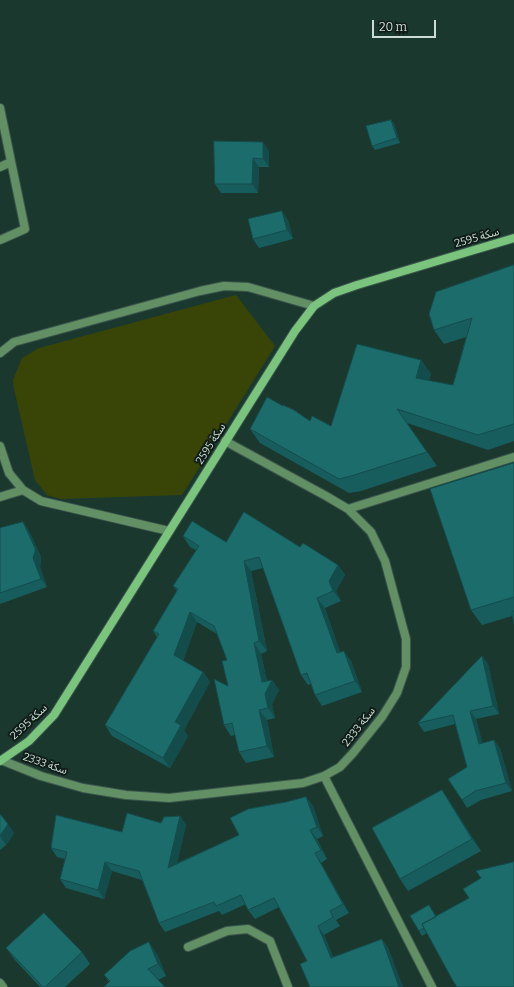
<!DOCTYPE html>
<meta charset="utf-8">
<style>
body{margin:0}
#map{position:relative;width:514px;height:987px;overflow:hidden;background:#1b382f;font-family:Bitter,serif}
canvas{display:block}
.scale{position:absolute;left:372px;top:20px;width:64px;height:18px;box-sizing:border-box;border:2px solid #cbdcd5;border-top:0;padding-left:5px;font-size:12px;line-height:14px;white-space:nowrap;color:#cbdcd5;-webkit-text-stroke:3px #101d18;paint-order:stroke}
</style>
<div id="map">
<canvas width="514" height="987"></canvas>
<div class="scale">20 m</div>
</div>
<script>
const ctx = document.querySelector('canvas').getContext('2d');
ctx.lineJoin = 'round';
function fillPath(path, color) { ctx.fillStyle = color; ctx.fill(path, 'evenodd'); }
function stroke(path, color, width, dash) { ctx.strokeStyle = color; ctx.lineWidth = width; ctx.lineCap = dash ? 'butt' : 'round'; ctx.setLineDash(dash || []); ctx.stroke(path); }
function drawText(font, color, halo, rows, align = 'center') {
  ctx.font = font + ' Bitter,"Noto Sans Arabic",serif'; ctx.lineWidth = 4; ctx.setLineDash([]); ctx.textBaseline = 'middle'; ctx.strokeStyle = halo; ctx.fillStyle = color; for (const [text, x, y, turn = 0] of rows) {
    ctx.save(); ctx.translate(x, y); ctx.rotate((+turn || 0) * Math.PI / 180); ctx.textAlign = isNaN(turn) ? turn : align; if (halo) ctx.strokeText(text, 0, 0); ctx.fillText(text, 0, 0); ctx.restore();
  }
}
fillPath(new Path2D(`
 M 236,295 L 275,346 L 182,495 L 61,499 L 47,495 L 35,480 L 14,389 L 13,380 L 22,358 L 39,348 Z`), '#394507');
const street = new Path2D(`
 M 0,108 L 25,229 L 0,240
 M 0,167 L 11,162
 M 0,353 L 14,342 L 200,291 L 224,286 L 248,287 L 314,306
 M 0,446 L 9,473 L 23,490 L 41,501 L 169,531
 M 0,497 L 23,490
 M 348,509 L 514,457
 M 1,760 L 41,776 L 83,788 L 126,795 L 169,798 L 303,783 L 324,776 L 340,767 L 353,753 L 382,717 L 397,693 L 406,667 L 406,639 L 385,561 L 371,532 L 348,509 L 326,496 L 225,441
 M 324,776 L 432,987
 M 188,947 L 227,931 L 248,929 L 270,941 L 288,987
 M 0,983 L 3,987`);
const secondary = new Path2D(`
 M 0,761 L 29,741 L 54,715 L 295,331 L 314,306 L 334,293 L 357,285 L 514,238`);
stroke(street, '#3b564d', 10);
stroke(secondary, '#3b564d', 10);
stroke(street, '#628f63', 8);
stroke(secondary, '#7ac47d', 8);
fillPath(new Path2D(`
 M 391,120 L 394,124 L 400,143 L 375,150 L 372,146 Z
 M 214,141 L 269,151 L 269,167 L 259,167 L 258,193 L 221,193 L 215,184 Z
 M 288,220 L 293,239 L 259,248 L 253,239 Z
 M 514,265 L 514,441 L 488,450 L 407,423 L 437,466 L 361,491 L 349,493 L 260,443 L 250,429 L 283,406 L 310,421 L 331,426 L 421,360 L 431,374 L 429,381 L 453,385 L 466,337 L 444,344 L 434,330 Z
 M 514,463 L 514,624 L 512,616 L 482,625 L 471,610 Z
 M 23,522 L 29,531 L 41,557 L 41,561 L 40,567 L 47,587 L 0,604 L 0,528 Z
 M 183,536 L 226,542 L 300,547 L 338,565 L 345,575 L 336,591 L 341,601 L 325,608 L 340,652 L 351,661 L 362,692 L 322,706 L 315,695 L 311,684 L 308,685 L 301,675 L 263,568 L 251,571 L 267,651 L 261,654 L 267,681 L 272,680 L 279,690 L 272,704 L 275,718 L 267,720 L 274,757 L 246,763 L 239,752 L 235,735 L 231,736 L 224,725 L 228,686 L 227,660 L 217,634 L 197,622 L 183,661 L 203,672 L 210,682 L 184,730 L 188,736 L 170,768 L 112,736 L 105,725 L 157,637 L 153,631 L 177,591 L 173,586 L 196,550 L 190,547 Z
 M 482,656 L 488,664 L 499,714 L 476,719 L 482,743 L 494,740 L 500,748 L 512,791 L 481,800 L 467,808 L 462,800 L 467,767 L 455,724 L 424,732 L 418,723 Z
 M 442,790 L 450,802 L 481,851 L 408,891 L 400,879 Z
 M 306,797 L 313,806 L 323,836 L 317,839 L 327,859 L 321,863 L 349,913 L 336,920 L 340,926 L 324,935 L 333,957 L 382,939 L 388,948 L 403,987 L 310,987 L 300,964 L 307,961 L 290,928 L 279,907 L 255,919 L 248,910 L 246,904 L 222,915 L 219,911 L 165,932 L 159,923 L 142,880 L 112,871 L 104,899 L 66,888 L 60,879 L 65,859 L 57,857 L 51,848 L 56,815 L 122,832 L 127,813 L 161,823 L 164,817 L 180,816 L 186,825 L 177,863 L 239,835 L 230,818 L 248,809 L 286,802 Z
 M 0,814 L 14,833 L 6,845 L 0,850 Z
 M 514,862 L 427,933 L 422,936 L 419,931 L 432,910 L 436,916 L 469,898 Z
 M 6,948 L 82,952 L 90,964 L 65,987 L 40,987 L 15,960 Z
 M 157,954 L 166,976 L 158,980 L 109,982 L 104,975 Z`), '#185d5d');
fillPath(new Path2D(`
 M 391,120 L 394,124 L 400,143 L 397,138 Z
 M 263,142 L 269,151 L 269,167 L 263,159 Z
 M 253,158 L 259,167 L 258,193 L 252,184 Z
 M 282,211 L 288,220 L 293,239 L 287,230 Z
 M 421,360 L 431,374 L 426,393 L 416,378 Z
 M 23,522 L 29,531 L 41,557 L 41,561 L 40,567 L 47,587 L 41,579 L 33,558 Z
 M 244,561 L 251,571 L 267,651 L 259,641 Z
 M 338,565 L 345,575 L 336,591 L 341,601 L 333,591 L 329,581 Z
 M 317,598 L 325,608 L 344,664 L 337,653 Z
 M 190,612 L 197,622 L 181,666 L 174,655 Z
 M 254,643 L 261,654 L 268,687 L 272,680 L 279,690 L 272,704 L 275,718 L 268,708 Z
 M 344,651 L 351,661 L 362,692 L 355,681 Z
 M 482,656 L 488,664 L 499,714 L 493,706 Z
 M 203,672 L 210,682 L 184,730 L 188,736 L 170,768 L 163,758 L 175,722 Z
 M 259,710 L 267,720 L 274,757 L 267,746 Z
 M 470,711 L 476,719 L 485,752 L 479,744 Z
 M 494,740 L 500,748 L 512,791 L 506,783 Z
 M 442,790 L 450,802 L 481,851 L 472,839 Z
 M 306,797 L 313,806 L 323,836 L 317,827 Z
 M 180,816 L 186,825 L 174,877 L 168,868 Z
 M 8,824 L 14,833 L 6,845 L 0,836 Z
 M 310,830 L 317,839 L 327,859 L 321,850 Z
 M 315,853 L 321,863 L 349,913 L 343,904 Z
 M 105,862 L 112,871 L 104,899 L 98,890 Z
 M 318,926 L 324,935 L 337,967 L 331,958 Z
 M 382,939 L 388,948 L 403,987 L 399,987 Z
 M 149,942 L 157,954 L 166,976 L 158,964 Z`), '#144c4c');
const building = new Path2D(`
 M 391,120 L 397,138 L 372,146 L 366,126 Z
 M 214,141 L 263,142 L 263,159 L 253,158 L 252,184 L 215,184 Z
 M 282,211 L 287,230 L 253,239 L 248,219 Z
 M 514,265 L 514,424 L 478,435 L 397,409 L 427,452 L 351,476 L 339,479 L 250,429 L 267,397 L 283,406 L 283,405 L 294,410 L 310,421 L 312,416 L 331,426 L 357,344 L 421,360 L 416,378 L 453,385 L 472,318 L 434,330 L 429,314 L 436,292 Z
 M 514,463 L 514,597 L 471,610 L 430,489 Z
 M 244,512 L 300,547 L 303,543 L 338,565 L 329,581 L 333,591 L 317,598 L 337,653 L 344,651 L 355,681 L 315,695 L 307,673 L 301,675 L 259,557 L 244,561 L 259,641 L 254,643 L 262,682 L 272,680 L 265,694 L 268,708 L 259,710 L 267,746 L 239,752 L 232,723 L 224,725 L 214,679 L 228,686 L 222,661 L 227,660 L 214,626 L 190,612 L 174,655 L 203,672 L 175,722 L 181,725 L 163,758 L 105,725 L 159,634 L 153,631 L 178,589 L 173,586 L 199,546 L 183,536 L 192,521 L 226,542 Z
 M 23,522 L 35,548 L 35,552 L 33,558 L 41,579 L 0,593 L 0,528 Z
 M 514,611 L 514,624 L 512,613 Z
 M 482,656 L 493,706 L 470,711 L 479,744 L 494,740 L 506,783 L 475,791 L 462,800 L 448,779 L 467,767 L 453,715 L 418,723 Z
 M 442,790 L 472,839 L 400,879 L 372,828 Z
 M 306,797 L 317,827 L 310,830 L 321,850 L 315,853 L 343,904 L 330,911 L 333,917 L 318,926 L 331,958 L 382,939 L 399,987 L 310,987 L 300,964 L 307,961 L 290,928 L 274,898 L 248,910 L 241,895 L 216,906 L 214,902 L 159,923 L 139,871 L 105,862 L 98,890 L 60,879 L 67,852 L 51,848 L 56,815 L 122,832 L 127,813 L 161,823 L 164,817 L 180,816 L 168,868 L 239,835 L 230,818 L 248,809 L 286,802 Z
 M 0,814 L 8,824 L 0,836 Z
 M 514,862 L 514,987 L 457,987 L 453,981 L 422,924 L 469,898 L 463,889 L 481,878 L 476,871 Z
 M 429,905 L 436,917 L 422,924 L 424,928 L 419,931 L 410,916 Z
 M 44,913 L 82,952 L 45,987 L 43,987 L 6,948 Z
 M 149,942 L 158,964 L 148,969 L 165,987 L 104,987 L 110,981 L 104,975 L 130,951 Z`);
fillPath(building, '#1c6c6c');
stroke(building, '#144c4c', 1);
drawText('11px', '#cbdcd5', '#101d18', [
 ["سكة 2595",477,238,-16],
 ["سكة 2595",211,444,-58],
 ["سكة 2595",29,722,-43],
 ["سكة 2333",359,727,-52],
 ["سكة 2333",45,764,19]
]);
</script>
